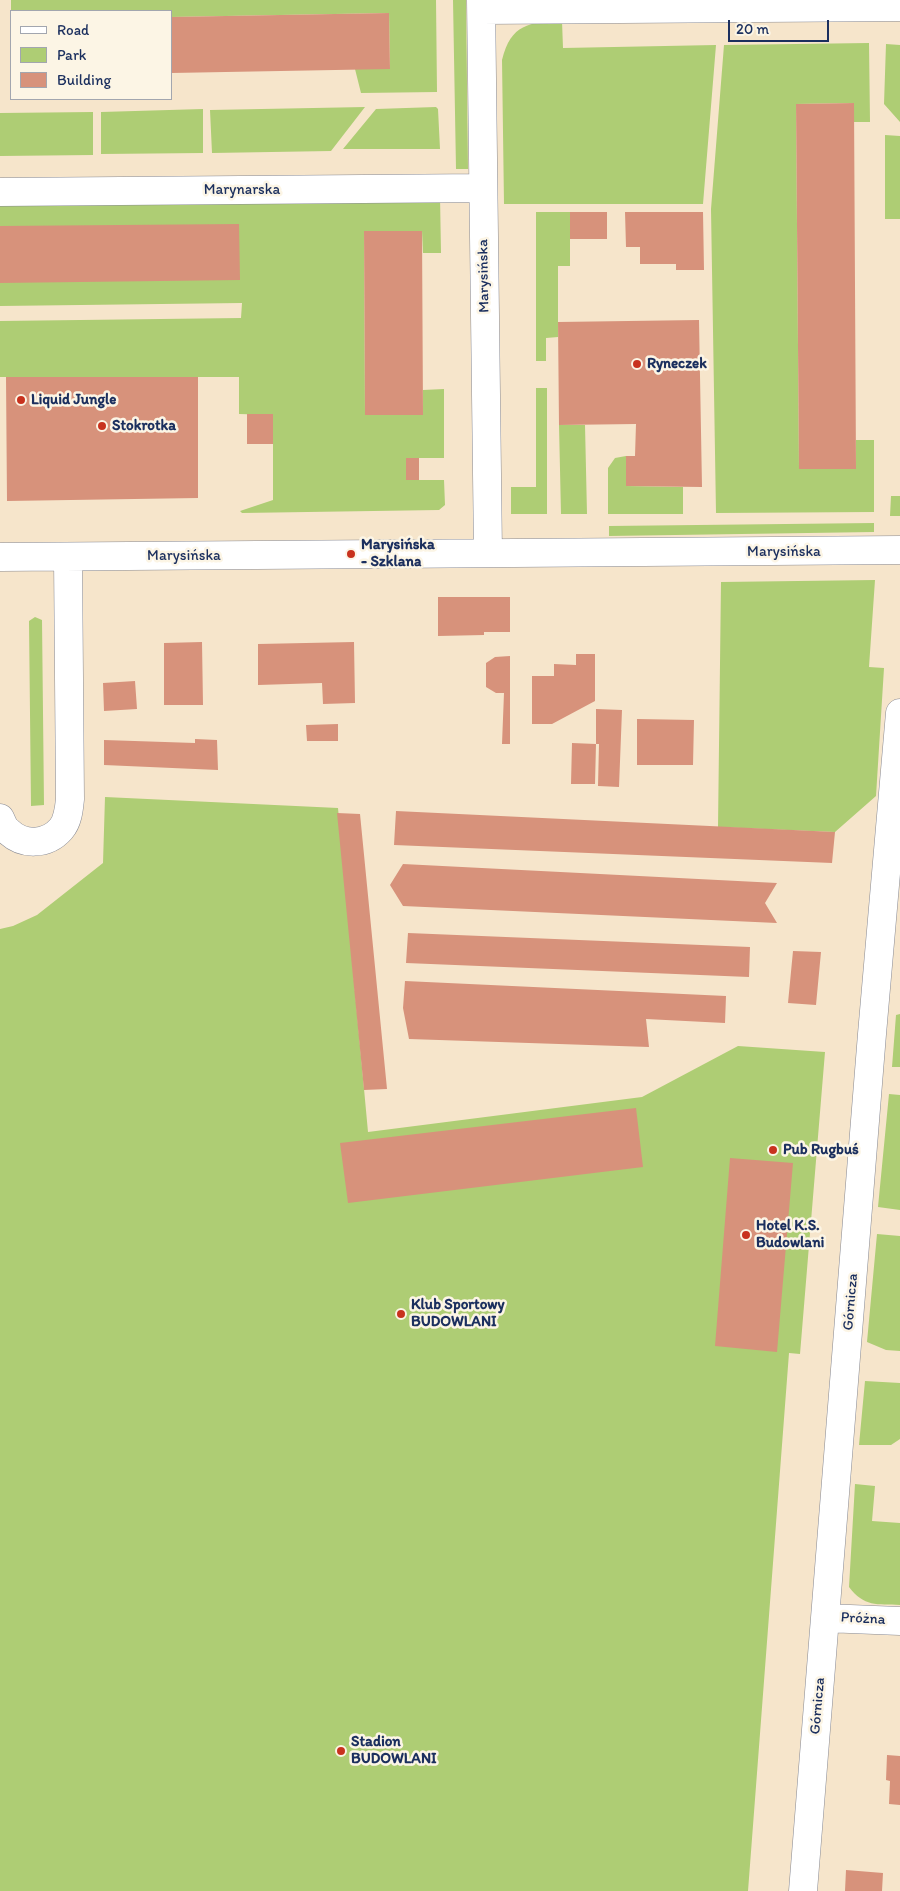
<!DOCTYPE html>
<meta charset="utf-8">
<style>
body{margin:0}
#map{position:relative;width:900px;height:1891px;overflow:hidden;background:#f6e5cb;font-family:Itim,sans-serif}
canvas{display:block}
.legend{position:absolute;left:10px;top:10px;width:162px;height:90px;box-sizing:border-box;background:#fcf5e5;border:1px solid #a2a6af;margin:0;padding:6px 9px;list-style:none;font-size:15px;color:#1b2f5e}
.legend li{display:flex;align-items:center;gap:10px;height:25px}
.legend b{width:25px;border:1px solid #a2a6af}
.scale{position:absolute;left:728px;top:20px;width:101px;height:22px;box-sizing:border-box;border:2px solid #1b2f5e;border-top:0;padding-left:6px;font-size:15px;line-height:18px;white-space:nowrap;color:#1b2f5e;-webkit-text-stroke:4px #fcf5e5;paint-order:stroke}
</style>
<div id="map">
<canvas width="900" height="1891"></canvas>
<ul class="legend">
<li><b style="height:6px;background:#fff"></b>Road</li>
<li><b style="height:14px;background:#aecd74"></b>Park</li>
<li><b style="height:14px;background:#d7927b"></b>Building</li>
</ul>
<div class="scale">20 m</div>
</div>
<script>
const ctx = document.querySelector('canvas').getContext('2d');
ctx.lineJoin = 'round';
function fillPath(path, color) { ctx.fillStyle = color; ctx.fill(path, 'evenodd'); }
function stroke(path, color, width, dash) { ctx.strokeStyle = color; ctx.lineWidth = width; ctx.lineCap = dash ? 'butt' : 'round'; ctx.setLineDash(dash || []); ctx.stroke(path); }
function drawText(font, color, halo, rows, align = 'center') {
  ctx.font = font + ' Itim,sans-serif'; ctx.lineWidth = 5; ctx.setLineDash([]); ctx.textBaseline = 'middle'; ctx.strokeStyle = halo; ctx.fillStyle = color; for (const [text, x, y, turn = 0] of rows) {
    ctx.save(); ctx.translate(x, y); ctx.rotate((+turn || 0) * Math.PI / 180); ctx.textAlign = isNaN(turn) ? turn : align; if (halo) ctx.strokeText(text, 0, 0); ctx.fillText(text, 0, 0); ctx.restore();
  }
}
fillPath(new Path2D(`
 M 11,0 L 436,0 L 437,92 L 361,93 L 355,69 L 390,69 L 389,13 L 171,17 L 171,11 L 11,11 L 11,16 Z
 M 453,0 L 466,0 L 468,169 L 456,169 Z
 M 562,21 L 563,48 L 716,45 L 703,204 L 504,204 L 502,60 C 511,24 529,22 562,21 Z
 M 869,43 L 870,122 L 854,122 L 853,103 L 796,104 L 799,468 L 856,468 L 856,440 L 874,440 L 874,512 L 716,513 L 711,209 L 724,45 Z
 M 886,44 L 900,45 L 900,122 L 884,104 Z
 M 365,107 L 331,151 L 212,153 L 210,110 Z
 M 436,107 L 438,109 L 440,149 L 343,149 L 376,109 Z
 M 203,109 L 203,153 L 101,154 L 101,112 Z
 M 93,112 L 93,155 L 0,156 L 0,113 Z
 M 885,135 L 900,136 L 900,219 L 885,219 Z
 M 440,196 L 441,253 L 423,253 L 422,231 L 364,232 L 365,415 L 423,415 L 423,390 L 444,389 L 444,458 L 407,458 L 407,480 L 444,480 L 445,505 L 439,510 L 242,513 L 240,511 L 273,500 L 273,415 L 239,414 L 239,377 L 0,377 L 0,321 L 241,318 L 242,303 L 0,306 L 0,203 Z
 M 536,212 L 570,212 L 570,266 L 558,266 L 558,337 L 546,338 L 546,361 L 536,361 Z
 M 536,388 L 547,388 L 547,514 L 511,514 L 511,487 L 536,487 Z
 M 559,425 L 585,425 L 587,514 L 561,514 Z
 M 626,456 L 626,486 L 683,487 L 683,514 L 608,514 L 608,468 L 615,458 Z
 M 891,496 L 900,496 L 900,516 L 890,516 Z
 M 874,523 L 874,532 L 609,536 L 609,526 Z
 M 875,580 L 869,667 L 884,668 L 876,796 L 835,832 L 718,827 L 721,582 Z
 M 35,617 L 42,620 L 44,805 L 31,806 L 29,621 Z
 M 105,797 L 338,808 L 368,1132 L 642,1097 L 738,1046 L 825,1052 L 800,1354 L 789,1353 L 748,1891 L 0,1891 L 0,929 L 13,926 L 37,915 L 103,863 Z
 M 900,1014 L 900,1067 L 892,1067 L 896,1015 Z
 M 889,1094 L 900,1095 L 900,1210 L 878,1207 Z
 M 877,1234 L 900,1236 L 900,1351 L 886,1350 L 867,1342 Z
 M 865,1381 L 900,1383 L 900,1439 L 891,1445 L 859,1445 Z
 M 855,1484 L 875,1486 L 872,1521 L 900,1523 L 900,1605 C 877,1604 864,1607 849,1587 Z`), '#aecd74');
fillPath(new Path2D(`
 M 389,13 L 390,69 L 171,73 L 171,17 Z
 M 854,103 L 856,469 L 799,469 L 796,104 Z
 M 570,212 L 607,212 L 607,239 L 570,239 Z
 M 625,212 L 703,212 L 704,270 L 676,270 L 676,264 L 640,264 L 640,247 L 626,247 Z
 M 239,224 L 240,280 L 0,283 L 0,226 Z
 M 364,231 L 422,231 L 423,415 L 365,415 Z
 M 699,320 L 702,487 L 626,486 L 626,456 L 635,456 L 636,424 L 559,425 L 558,322 Z
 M 6,377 L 198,377 L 198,498 L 7,501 Z
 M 247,414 L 273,414 L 273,444 L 247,444 Z
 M 406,458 L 419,458 L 419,480 L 406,480 Z
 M 438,597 L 510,597 L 510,632 L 484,632 L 484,635 L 438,636 Z
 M 202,642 L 203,705 L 164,705 L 164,643 Z
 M 354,642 L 355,703 L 323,704 L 322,683 L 258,685 L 258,644 Z
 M 576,654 L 595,654 L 595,701 L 552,724 L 532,724 L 532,676 L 554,676 L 554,664 L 576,665 Z
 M 510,656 L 510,744 L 502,744 L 504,693 L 496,693 L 486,687 L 486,663 L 495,657 Z
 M 135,681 L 137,709 L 104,711 L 103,683 Z
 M 596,709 L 622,710 L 619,787 L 598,786 L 599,744 L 596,744 Z
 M 637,719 L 694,720 L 693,765 L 637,765 Z
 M 338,724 L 338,741 L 307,741 L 306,725 Z
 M 195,739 L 217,740 L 218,770 L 104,765 L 104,740 L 195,743 Z
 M 572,743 L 596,744 L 595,784 L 571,784 Z
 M 396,811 L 835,832 L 832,863 L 394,845 Z
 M 337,813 L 360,814 L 387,1089 L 364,1090 Z
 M 403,864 L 777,883 L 765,903 L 777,923 L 403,906 L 390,885 Z
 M 408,933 L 750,947 L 749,977 L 406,963 Z
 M 793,951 L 821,952 L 816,1005 L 788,1003 Z
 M 405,981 L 726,996 L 725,1023 L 646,1019 L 649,1047 L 409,1039 L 403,1008 Z
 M 636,1108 L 643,1167 L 348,1203 L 340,1143 Z
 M 730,1158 L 793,1163 L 777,1352 L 715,1346 Z
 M 887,1755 L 900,1756 L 900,1805 L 889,1804 L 890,1781 L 886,1780 Z
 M 846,1870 L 883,1873 L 882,1891 L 845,1891 Z`), '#d7927b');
const minor = new Path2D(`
 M 481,0 L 488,552
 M 482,10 L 900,7
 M 0,192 L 483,188
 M 0,557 L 900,550
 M 0,818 C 2,822 4,828 8,831 C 23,846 47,845 61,829 C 68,821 69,809 70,799 L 68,557
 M 825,1618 L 900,1621
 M 803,1891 L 872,1034 L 900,713`);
stroke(minor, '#888a94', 29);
stroke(minor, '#fff', 28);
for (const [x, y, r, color] of [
 [637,364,5,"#c8321e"],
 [21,400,5,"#c8321e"],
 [102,426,5,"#c8321e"],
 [351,554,5,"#c8321e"],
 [773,1150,5,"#c8321e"],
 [746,1235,5,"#c8321e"],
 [401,1314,5,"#c8321e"],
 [341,1751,5,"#c8321e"]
]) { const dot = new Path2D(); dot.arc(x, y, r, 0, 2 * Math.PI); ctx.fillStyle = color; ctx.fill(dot); stroke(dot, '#fcf5e5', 2); }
drawText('15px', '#1b2f5e', '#fcf5e5', [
 ["Marynarska",242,190],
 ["Marysińska",484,276,-91],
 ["Marysińska",784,552],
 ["Marysińska",184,556],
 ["Górnicza",851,1302,-85],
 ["Próżna",863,1619,3],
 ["Górnicza",818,1706,-85]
]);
drawText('bold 15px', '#1b2f5e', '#fcf5e5', [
 ["Ryneczek",647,364],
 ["Liquid Jungle",31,400],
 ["Stokrotka",112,426],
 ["Marysińska",361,545],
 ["- Szklana",361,562],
 ["Pub Rugbuś",783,1150],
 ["Hotel K.S.",756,1226],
 ["Budowlani",756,1243],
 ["Klub Sportowy",411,1305],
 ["BUDOWLANI",411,1322],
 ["Stadion",351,1742],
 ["BUDOWLANI",351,1759]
], 'left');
</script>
